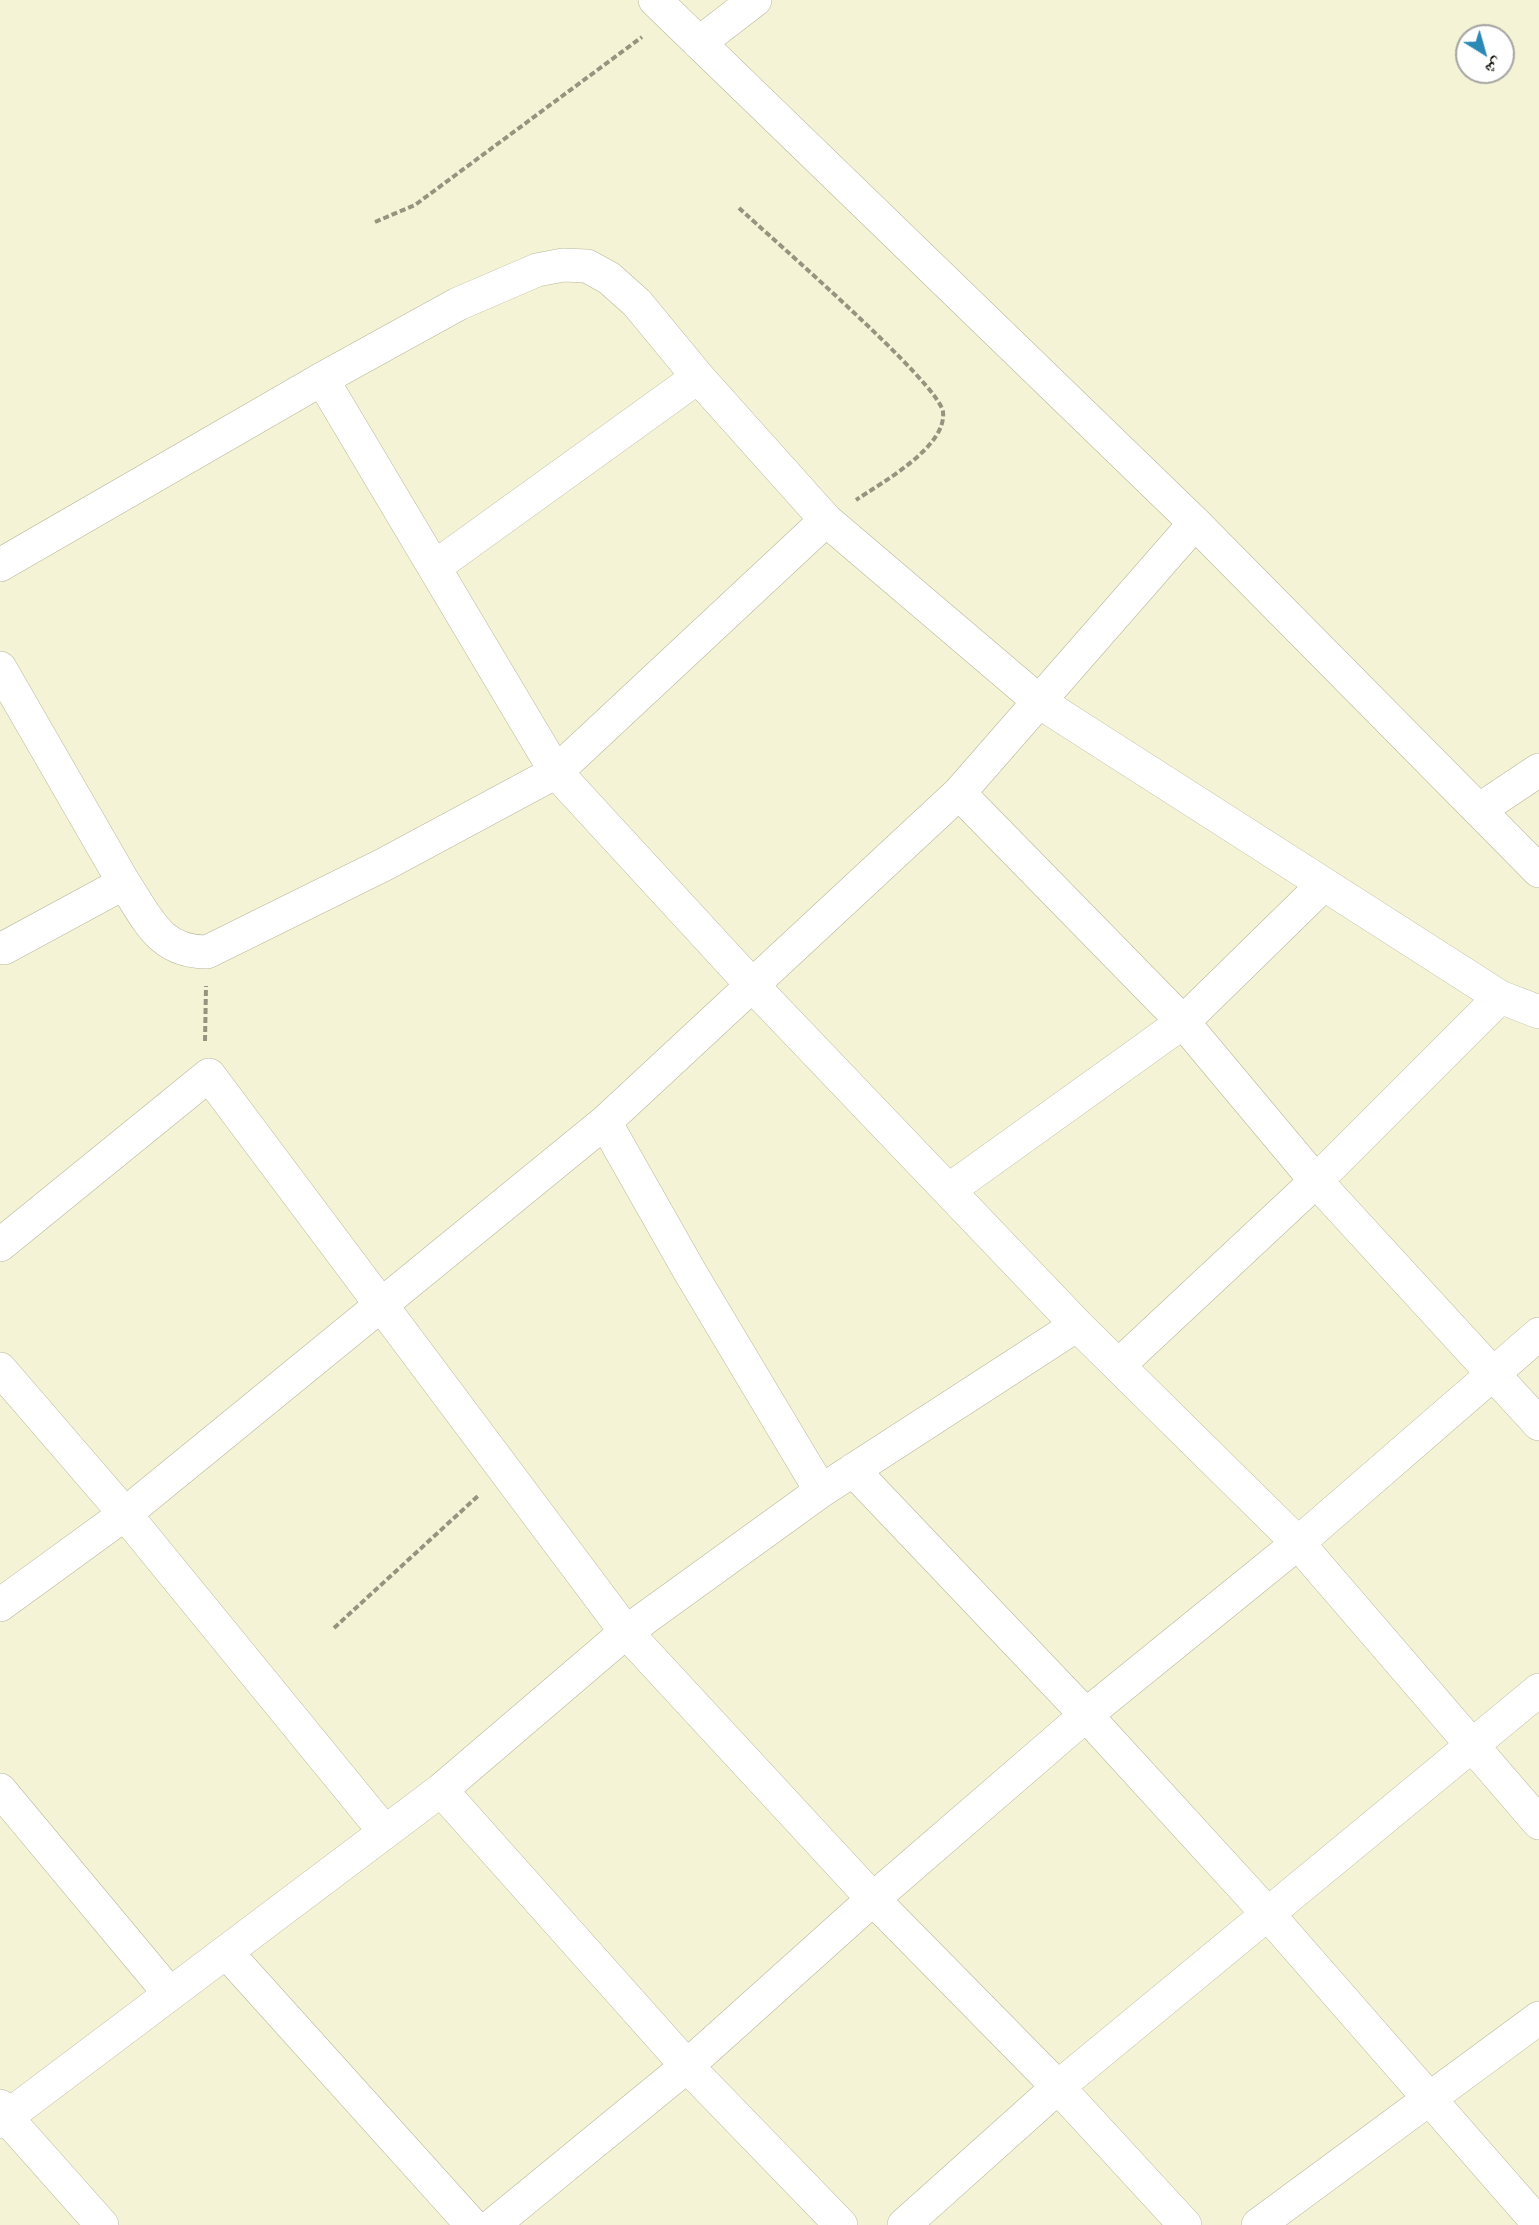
<!DOCTYPE html>
<meta charset="utf-8">
<style>
body{margin:0}
#map{position:relative;width:1539px;height:2225px;overflow:hidden;background:#f4f3d6;font-family:"Asap Condensed","Noto Naskh Arabic",sans-serif}
canvas{display:block}
.north{position:absolute;left:1455px;top:24px;width:60px;height:60px;box-sizing:border-box;background:#fff;border:2px solid #a5a4a0;border-radius:50%;rotate:143deg;font-size:16px;font-weight:700;line-height:24px;text-align:center;color:#1d1c12}
.north::after{content:'';display:block;margin:auto;width:21px;height:27px;background:#2a89b5;clip-path:polygon(50% 0,100% 100%,50% 72%,0 100%)}
</style>
<div id="map">
<canvas width="1539" height="2225"></canvas>
<div class="north">ش</div>
</div>
<script>
const ctx = document.querySelector('canvas').getContext('2d');
ctx.lineJoin = 'round';
function stroke(path, color, width, dash) { ctx.strokeStyle = color; ctx.lineWidth = width; ctx.lineCap = dash ? 'butt' : 'round'; ctx.setLineDash(dash || []); ctx.stroke(path); }
const street = new Path2D(`
 M 655,0 L 1195,523 L 1539,871
 M 699,43 L 755,0
 M 322,379 L 458,304 L 537,270 L 563,265 L 587,266 L 609,278 L 637,303 L 698,377 L 826,520 L 1041,703 L 1500,997 L 1539,1012
 M 0,565 L 322,379 L 556,772 L 753,986 L 1077,1325 L 1298,1543 L 1539,1823
 M 436,566 L 698,377
 M 0,668 L 124,883 L 4,948
 M 959,793 L 1183,1022 L 1316,1181 L 1539,1424
 M 1479,810 L 1539,770
 M 124,883 C 148,919 159,952 207,952 L 385,864 L 556,772 L 826,520
 M 605,1122 L 690,1272 L 821,1491
 M 949,1190 L 1183,1022 L 1323,885
 M 0,1245 L 209,1075 L 626,1632 L 873,1899 L 1058,2087 L 1185,2225
 M 1119,1365 L 1316,1181 L 1500,997
 M 0,1369 L 125,1514 L 384,1831
 M 853,1470 L 1086,1715 L 1267,1913 L 1539,2224
 M 0,1605 L 125,1514 L 605,1122 L 959,793 L 1195,523
 M 0,1790 L 170,1994
 M 441,1790 L 687,2066 L 841,2225
 M 227,1953 L 472,2225
 M 0,2106 L 6,2117 L 102,2225
 M 0,2122 L 441,1790 L 626,1632 L 821,1491 L 1077,1325
 M 493,2225 L 687,2066 L 873,1899 L 1086,1715 L 1298,1543 L 1539,1334
 M 904,2225 L 1058,2087 L 1539,1690
 M 1258,2225 L 1539,2018`);
stroke(street, '#b8b79b', 34);
stroke(new Path2D(`
 M 739,208 C 770,237 940,384 943,412 C 947,447 881,483 856,500
 M 375,222 L 415,205 L 642,37
 M 205,1041 L 206,986
 M 334,1628 L 479,1495`), '#95947f', 4, [6, 3]);
stroke(street, '#fff', 33);
</script>
